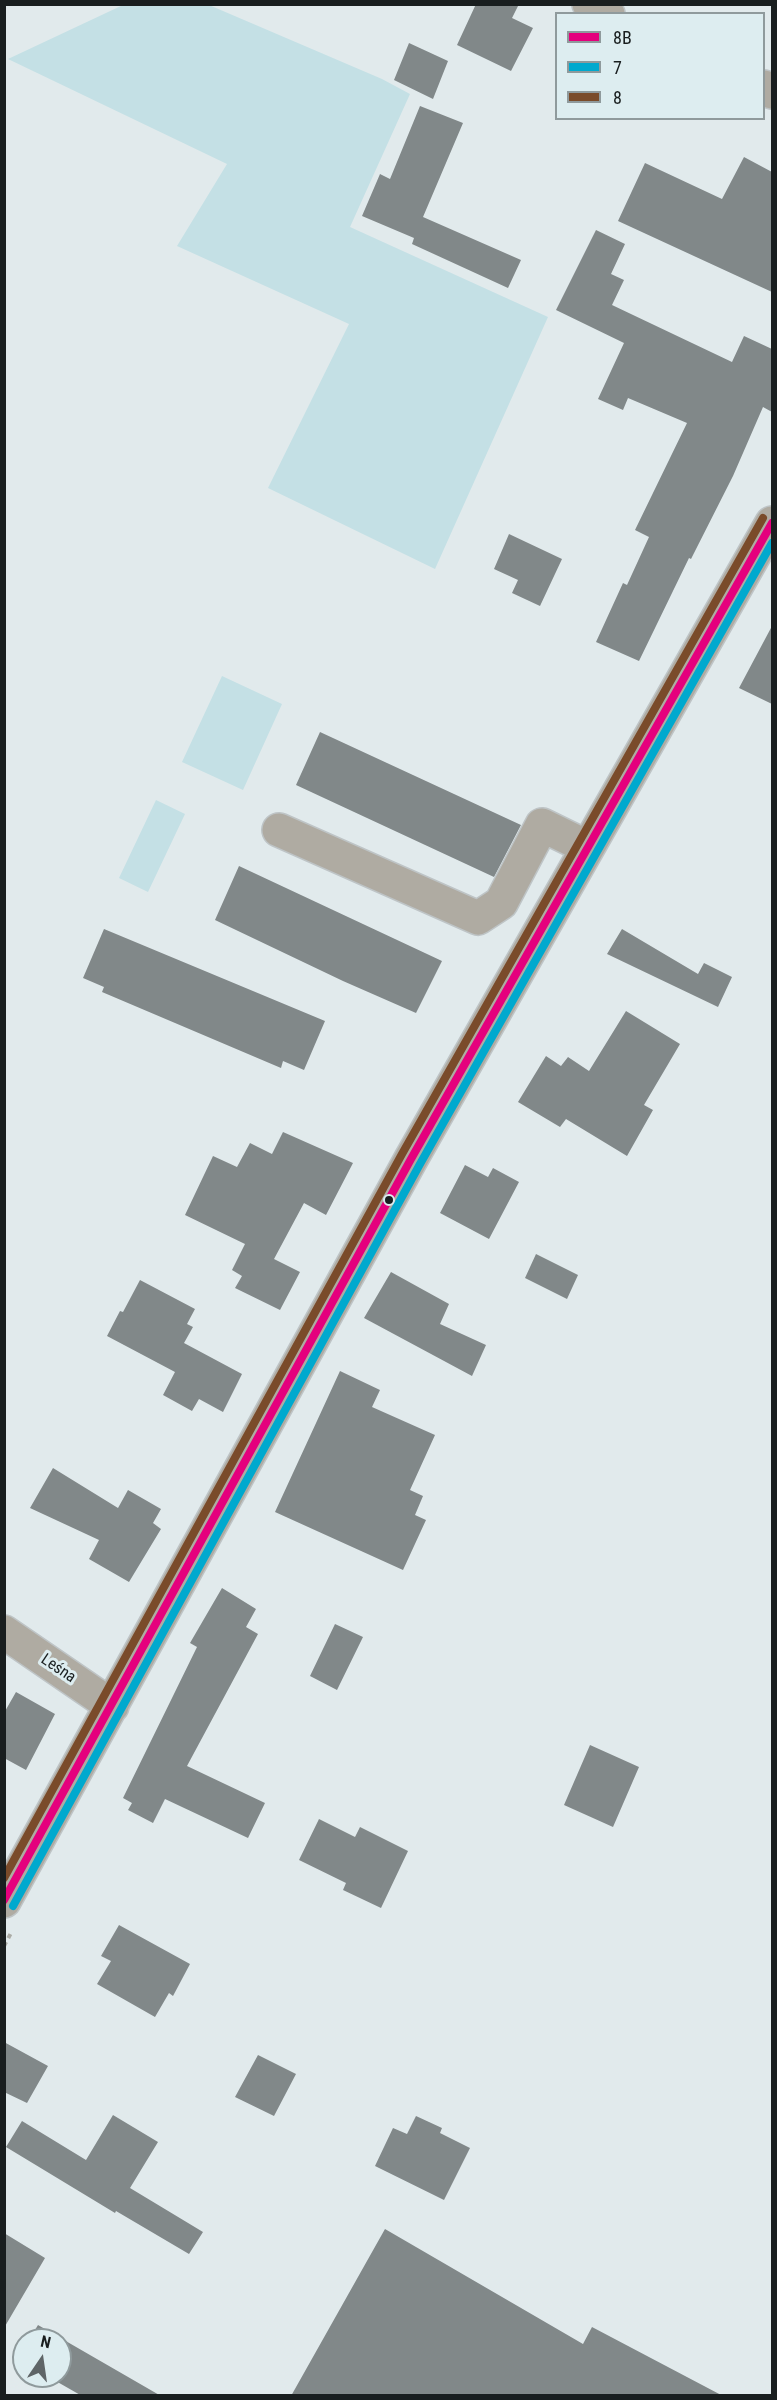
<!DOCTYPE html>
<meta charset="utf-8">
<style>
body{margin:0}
#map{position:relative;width:777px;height:2400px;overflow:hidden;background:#e1eaec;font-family:"Roboto Condensed",sans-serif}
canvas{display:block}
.frame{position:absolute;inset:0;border:6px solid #191e1f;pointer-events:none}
.legend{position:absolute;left:555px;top:12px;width:210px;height:108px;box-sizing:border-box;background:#ddedf0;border:2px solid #8f9a9c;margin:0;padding:8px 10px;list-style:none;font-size:18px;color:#191e1f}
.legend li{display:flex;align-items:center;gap:12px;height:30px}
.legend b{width:30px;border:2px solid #8f9a9c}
.north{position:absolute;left:12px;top:2328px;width:60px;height:60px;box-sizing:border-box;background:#ddedf0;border:2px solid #8f9a9c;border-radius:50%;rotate:13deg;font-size:16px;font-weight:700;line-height:24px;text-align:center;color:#191e1f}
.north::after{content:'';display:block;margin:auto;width:21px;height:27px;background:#5f6567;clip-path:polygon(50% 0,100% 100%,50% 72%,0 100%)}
</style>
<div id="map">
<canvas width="777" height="2400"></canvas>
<div class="frame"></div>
<ul class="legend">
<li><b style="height:8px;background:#e5007d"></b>8B</li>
<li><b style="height:8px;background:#00a9ce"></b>7</li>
<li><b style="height:8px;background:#7a4b2a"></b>8</li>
</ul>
<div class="north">N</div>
</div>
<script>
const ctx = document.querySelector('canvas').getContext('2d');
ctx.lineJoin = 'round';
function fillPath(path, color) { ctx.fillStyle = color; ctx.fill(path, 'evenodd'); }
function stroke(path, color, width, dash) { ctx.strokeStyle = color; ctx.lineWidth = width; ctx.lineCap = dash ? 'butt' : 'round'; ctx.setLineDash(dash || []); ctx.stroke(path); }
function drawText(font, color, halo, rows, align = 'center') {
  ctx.font = font + ' "Roboto Condensed",sans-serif'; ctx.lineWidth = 6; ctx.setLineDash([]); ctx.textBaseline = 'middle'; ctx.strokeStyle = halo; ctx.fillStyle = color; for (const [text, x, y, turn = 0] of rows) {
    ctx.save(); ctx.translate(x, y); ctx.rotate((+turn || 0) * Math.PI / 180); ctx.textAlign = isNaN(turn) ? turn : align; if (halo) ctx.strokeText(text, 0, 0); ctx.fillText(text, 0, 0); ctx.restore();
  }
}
fillPath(new Path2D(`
 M 123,5 L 209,5 L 382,79 L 410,94 L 350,227 L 548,317 L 435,569 L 268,488 L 349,324 L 177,246 L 227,164 L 8,59 Z
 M 222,676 L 282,704 L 243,790 L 182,762 Z
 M 156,800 L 185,814 L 148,892 L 119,878 Z`), '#c4e0e5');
fillPath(new Path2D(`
 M 476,4 L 519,4 L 512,18 L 533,28 L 511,71 L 457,45 Z
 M 409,43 L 448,61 L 433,99 L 394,80 Z
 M 420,106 L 463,123 L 423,217 L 521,260 L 508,288 L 412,244 L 414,238 L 362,216 L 380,174 L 390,179 Z
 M 744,157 L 772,172 L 772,292 L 618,221 L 645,163 L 722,199 Z
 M 596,230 L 625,244 L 611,274 L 624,280 L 612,305 L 732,362 L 744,336 L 772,349 L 772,412 L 763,407 L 733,476 L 691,559 L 689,558 L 639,661 L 596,642 L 623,583 L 627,585 L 649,537 L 635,530 L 687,423 L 628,398 L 623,410 L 598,399 L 624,343 L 556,310 Z
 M 509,534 L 562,559 L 540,606 L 512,593 L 518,580 L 494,569 Z
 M 772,626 L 772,704 L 739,688 Z
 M 320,732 L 521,825 L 494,877 L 296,785 Z
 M 239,866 L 442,961 L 416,1013 L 343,981 L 215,920 Z
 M 104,929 L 325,1021 L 304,1070 L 283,1061 L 281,1068 L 102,992 L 104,987 L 83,978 Z
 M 622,929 L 698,974 L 704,963 L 732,977 L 718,1007 L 607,954 Z
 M 626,1011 L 680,1044 L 644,1105 L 653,1110 L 627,1156 L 566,1119 L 560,1127 L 518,1102 L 546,1056 L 561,1066 L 568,1057 L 589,1071 Z
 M 283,1132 L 353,1163 L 326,1215 L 304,1203 L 274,1259 L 300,1272 L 280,1310 L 235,1288 L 242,1276 L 232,1270 L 245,1244 L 185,1215 L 213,1156 L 237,1167 L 250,1143 L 272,1154 Z
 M 465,1165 L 488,1177 L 493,1168 L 519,1182 L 489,1239 L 440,1213 Z
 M 536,1254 L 578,1275 L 567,1299 L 525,1278 Z
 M 391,1272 L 449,1304 L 440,1324 L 486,1345 L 472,1376 L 364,1318 Z
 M 140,1280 L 195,1309 L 187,1324 L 193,1327 L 184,1343 L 242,1374 L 223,1412 L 199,1399 L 192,1411 L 163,1395 L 175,1372 L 107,1336 L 120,1311 L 123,1312 Z
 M 340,1371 L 380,1390 L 372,1407 L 435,1435 L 410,1490 L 423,1496 L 415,1515 L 426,1520 L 403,1570 L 275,1512 Z
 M 53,1468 L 118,1508 L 128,1490 L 161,1509 L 153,1523 L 161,1529 L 129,1582 L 89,1559 L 99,1540 L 30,1508 Z
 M 222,1588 L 256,1609 L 246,1627 L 258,1634 L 187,1766 L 265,1803 L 248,1838 L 165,1799 L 153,1823 L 128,1810 L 132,1803 L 123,1798 L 197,1647 L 190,1643 Z
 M 335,1624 L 363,1637 L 337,1690 L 310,1676 Z
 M 16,1692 L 55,1714 L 26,1770 L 4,1758 L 4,1713 Z
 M 590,1745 L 639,1767 L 613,1827 L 564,1805 Z
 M 319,1819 L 355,1837 L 360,1827 L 408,1851 L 381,1908 L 343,1890 L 346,1883 L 299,1860 Z
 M 119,1925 L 190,1964 L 173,1996 L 169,1993 L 155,2017 L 97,1984 L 111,1961 L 101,1956 Z
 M 4,2042 L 48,2066 L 27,2103 L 4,2092 Z
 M 258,2055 L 296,2074 L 274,2116 L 235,2097 Z
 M 113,2115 L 158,2142 L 130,2188 L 203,2232 L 189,2254 L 116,2211 L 115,2213 L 6,2147 L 22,2121 L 86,2160 Z
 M 416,2116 L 442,2128 L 440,2133 L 470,2148 L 444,2200 L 375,2166 L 393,2128 L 407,2134 Z
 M 385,2229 L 583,2344 L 592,2327 L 723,2396 L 291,2396 Z
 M 4,2233 L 45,2258 L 4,2328 Z
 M 38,2325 L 161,2396 L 82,2396 L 47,2376 L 60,2376 L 60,2340 L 29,2340 Z`), '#818889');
const minor = new Path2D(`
 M 589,4 L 608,14
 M 764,87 L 772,92
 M 279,830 L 478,918 L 501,903 L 542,825 L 587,847
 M 4,1632 L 112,1706
 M 4,1901 L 411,1159 L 772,523`);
stroke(minor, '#bec4c6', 36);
stroke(new Path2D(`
 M 4,1946 L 11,1933`), '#abaca6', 4, [4.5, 4.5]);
stroke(minor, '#afaba2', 33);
stroke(new Path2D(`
 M 4,1900 L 411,1159 L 772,523`), '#e5007d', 8);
stroke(new Path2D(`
 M 13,1906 L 420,1164 L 772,543`), '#00a9ce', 8);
stroke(new Path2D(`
 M 4,1878 L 402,1154 L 763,518`), '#7a4b2a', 8);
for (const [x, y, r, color] of [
 [389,1200,5,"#191e1f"]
]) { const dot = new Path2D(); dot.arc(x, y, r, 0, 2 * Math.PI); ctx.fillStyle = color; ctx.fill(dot); stroke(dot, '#ddedf0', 2); }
drawText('16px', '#191e1f', '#ddedf0', [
 ["Leśna",58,1669,34]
]);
</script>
